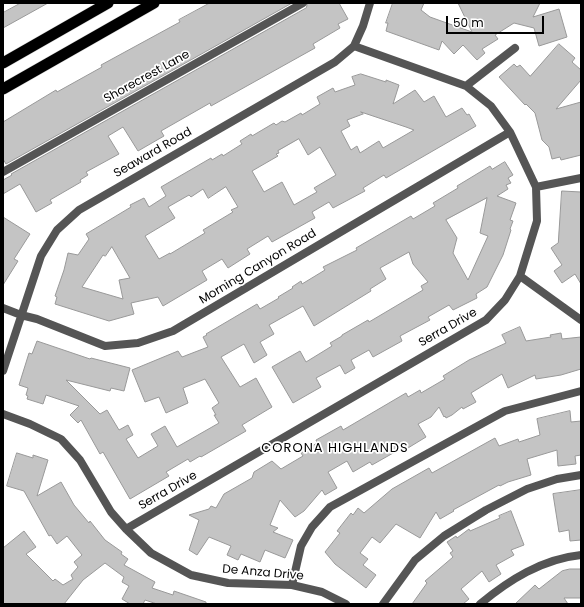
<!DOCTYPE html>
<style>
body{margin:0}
#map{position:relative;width:584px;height:607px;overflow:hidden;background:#fff;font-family:Poppins,sans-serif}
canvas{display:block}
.frame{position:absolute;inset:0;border:4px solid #000;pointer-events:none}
.scale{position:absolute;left:446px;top:16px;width:98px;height:18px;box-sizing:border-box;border:2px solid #000;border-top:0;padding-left:5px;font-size:12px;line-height:14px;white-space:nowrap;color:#000;-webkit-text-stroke:3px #fff;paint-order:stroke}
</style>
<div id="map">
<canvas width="584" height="607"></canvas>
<div class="frame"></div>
<div class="scale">50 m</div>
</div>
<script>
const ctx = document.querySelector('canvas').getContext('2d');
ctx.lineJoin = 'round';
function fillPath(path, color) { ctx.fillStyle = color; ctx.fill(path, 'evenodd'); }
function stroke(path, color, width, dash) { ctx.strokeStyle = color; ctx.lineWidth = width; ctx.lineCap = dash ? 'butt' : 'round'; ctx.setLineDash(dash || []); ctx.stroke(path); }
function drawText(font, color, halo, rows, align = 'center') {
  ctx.font = font + ' Poppins,sans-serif'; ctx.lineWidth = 3.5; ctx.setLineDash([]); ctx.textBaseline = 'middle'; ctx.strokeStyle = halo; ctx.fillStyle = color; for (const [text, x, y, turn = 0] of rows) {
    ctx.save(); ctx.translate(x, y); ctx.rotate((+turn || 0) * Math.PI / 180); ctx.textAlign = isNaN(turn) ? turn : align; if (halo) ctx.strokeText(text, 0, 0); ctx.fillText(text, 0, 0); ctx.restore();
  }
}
const building = new Path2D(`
 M 21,3 L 48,3 L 3,28 L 3,13 Z
 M 210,3 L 292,3 L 6,164 L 3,159 L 3,122 L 56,90 L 57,92 L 102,67 L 101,65 L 180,22 L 179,20 Z
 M 308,3 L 339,3 L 348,19 L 338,24 L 340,28 L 313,44 L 315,48 L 211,106 L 210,103 L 161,131 L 164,136 L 138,151 L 123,127 L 108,136 L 119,154 L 86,172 L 88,175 L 80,180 L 81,182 L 50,200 L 52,203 L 36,212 L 20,184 L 3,194 L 3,180 L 12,175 L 11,174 L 306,8 Z
 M 393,3 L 424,3 L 421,10 L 430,17 L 472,32 L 458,3 L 540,3 L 533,17 L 559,9 L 567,37 L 539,46 L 534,28 L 514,23 L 495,35 L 498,39 L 482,49 L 485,53 L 477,60 L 463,45 L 454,54 L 442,41 L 439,50 L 386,31 L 388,23 L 386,23 Z
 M 559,44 L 575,58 L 572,62 L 581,70 L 581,80 L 556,109 L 581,102 L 581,155 L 561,160 L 560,157 L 552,159 L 549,147 L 542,140 L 535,113 L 526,104 L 525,105 L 499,77 L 514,64 L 517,67 L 520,65 L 530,76 Z
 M 361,74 L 386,82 L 386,80 L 399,85 L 393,104 L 415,90 L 424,102 L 434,96 L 446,117 L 462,108 L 467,115 L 469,114 L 476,126 L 386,178 L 384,175 L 363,188 L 365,191 L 333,208 L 329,202 L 312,212 L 315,218 L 272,242 L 268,236 L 247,249 L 250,254 L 228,268 L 222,259 L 202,271 L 207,280 L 163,306 L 158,297 L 131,303 L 134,314 L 109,321 L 55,304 L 57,297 L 55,296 L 64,270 L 68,253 L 78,255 L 89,239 L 86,234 L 131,207 L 130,205 L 144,198 L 149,207 L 166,196 L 161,187 L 211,158 L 212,160 L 222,154 L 223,156 L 242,144 L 240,141 L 251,134 L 252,136 L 274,123 L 276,125 L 282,121 L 285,122 L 301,113 L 302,115 L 320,104 L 317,97 L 333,88 L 335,92 L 355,85 L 352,77 ZM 361,112 L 406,127 L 414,130 L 383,148 L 379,141 L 360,153 L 357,146 L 351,150 L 341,131 L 350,126 L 347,120 L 363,114 ZM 299,139 L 308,155 L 320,147 L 336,175 L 314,188 L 317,192 L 294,205 L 282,182 L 264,192 L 252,171 L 278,156 L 276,154 L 279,153 L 278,151 ZM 226,187 L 238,207 L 231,210 L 233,212 L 203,230 L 205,233 L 170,254 L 170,253 L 159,259 L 145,236 L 175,218 L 168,207 L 189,195 L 191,197 L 203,189 L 208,198 ZM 112,247 L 130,278 L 119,280 L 123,299 L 82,287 L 103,255 L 105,256 Z
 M 505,162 L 513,175 L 508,178 L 511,183 L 506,185 L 508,189 L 497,196 L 516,203 L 510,220 L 513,221 L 510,229 L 511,230 L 503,255 L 487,287 L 476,294 L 477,298 L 453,310 L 449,305 L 428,317 L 430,320 L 400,336 L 402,341 L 373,357 L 369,350 L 351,360 L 355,368 L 345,374 L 340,365 L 316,378 L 321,387 L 293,403 L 272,367 L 300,351 L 306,362 L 332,346 L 330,343 L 342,336 L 342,335 L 368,320 L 369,322 L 423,290 L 421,286 L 428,282 L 413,264 L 409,252 L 380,268 L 386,279 L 370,289 L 371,291 L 314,326 L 303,306 L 269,325 L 274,334 L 260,342 L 267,355 L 254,363 L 244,344 L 221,357 L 240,387 L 256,378 L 272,407 L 242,425 L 246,431 L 201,457 L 200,456 L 190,462 L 188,459 L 166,472 L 169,476 L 130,499 L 103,452 L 100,454 L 81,420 L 78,423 L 70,415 L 79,406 L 46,395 L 43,404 L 27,399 L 28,396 L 26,395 L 28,388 L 19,385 L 29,353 L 32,354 L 37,341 L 90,359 L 91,358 L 130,368 L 124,391 L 111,388 L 110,391 L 66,380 L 100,414 L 107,410 L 119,430 L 128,425 L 133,435 L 126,439 L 138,458 L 158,446 L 151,434 L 165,426 L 177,447 L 219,423 L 214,415 L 216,415 L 212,408 L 219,403 L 205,379 L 183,388 L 188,403 L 166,413 L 159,397 L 145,402 L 132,370 L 178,351 L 182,357 L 208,347 L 203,337 L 207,335 L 206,334 L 257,304 L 260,309 L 279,298 L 278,297 L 293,288 L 292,287 L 301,281 L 302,284 L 325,270 L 323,267 L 357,250 L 356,248 L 411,216 L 413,219 L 435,206 L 433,203 L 458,188 L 457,186 L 490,166 L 492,169 ZM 487,198 L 480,233 L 488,236 L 468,280 L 453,253 L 457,238 L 446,220 Z
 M 562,191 L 581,192 L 581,284 L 575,274 L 562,283 L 554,271 L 562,265 L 551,248 L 558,243 Z
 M 3,217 L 30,234 L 14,259 L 18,261 L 3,285 Z
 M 520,327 L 526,341 L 551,337 L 550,335 L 561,333 L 562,339 L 581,337 L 581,369 L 561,375 L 536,379 L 535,375 L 508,388 L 502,374 L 471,393 L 476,402 L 463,409 L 462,407 L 452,415 L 446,418 L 445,416 L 444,417 L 439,407 L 431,417 L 418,424 L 426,437 L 403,451 L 402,448 L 372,465 L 370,462 L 353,472 L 347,461 L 328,472 L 337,488 L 325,495 L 322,490 L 304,511 L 295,517 L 280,500 L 270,525 L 278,528 L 273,532 L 293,540 L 285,558 L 265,550 L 260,562 L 241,554 L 238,560 L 227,555 L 231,546 L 209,537 L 197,555 L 189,550 L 199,520 L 189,515 L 209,509 L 211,506 L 216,508 L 224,494 L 252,478 L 254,472 L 272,461 L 281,469 L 303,456 L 301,453 L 317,443 L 316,440 L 341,426 L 343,430 L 406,393 L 408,397 L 420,390 L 421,393 L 445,379 L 443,376 L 469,360 L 506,343 L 502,335 Z
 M 570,411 L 571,422 L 581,421 L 581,455 L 575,456 L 576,464 L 558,466 L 557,450 L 527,459 L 531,475 L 508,482 L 500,486 L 499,485 L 453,510 L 454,511 L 440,519 L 436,512 L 420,538 L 396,524 L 380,543 L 372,537 L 360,553 L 368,559 L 363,565 L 376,575 L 366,588 L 335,564 L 325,552 L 340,533 L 337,531 L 351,513 L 353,515 L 358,508 L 364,513 L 392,489 L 429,468 L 432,473 L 495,438 L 499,446 L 518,439 L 519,442 L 540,435 L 537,419 Z
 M 17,453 L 33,458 L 33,455 L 48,460 L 37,496 L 61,482 L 74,505 L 89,523 L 90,521 L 105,540 L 122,552 L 121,554 L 128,559 L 124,565 L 155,582 L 152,588 L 173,595 L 174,591 L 206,602 L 206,604 L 157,604 L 145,600 L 143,604 L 130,604 L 122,599 L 129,586 L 122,582 L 124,577 L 105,563 L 83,580 L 64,604 L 3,604 L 3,548 L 24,531 L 36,547 L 26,554 L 53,581 L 55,579 L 63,585 L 73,579 L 71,575 L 78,567 L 74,562 L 82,555 L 67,536 L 57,544 L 51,535 L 49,536 L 24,491 L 7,486 Z
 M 581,490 L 581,540 L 570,541 L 569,530 L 559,532 L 553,494 Z
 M 511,511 L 524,545 L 511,550 L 514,555 L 496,565 L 501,574 L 489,582 L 482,571 L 461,589 L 469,599 L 463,604 L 412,604 L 427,583 L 425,581 L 453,557 L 450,553 L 453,551 L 447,542 L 456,536 L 457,538 L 469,529 L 470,531 L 500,518 L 499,516 Z
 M 570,569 L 581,569 L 581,598 L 564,598 L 568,604 L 515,604 L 535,585 L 539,589 L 562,571 Z`);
fillPath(building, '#c4c4c4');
stroke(building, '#999', 1);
const trunk = new Path2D(`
 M 3,63 L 108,3
 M 3,89 L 154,3`);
stroke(trunk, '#dbdbdb', 12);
stroke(new Path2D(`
 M 466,86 L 515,48
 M 3,172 L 303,3
 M 536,187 L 581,178
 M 520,276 L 581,320
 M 3,308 L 21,315 L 37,319 L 105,346 L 138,343 L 173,331 L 510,132
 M 3,371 L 41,256 L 57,230 L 79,210 L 335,62 L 354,46 L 363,26 L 370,3
 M 3,414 L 30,424 L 61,439 L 80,460 L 111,512 L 126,529 L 151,553 L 191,575 L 228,583 L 292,585 L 322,592 L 346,604
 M 126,529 L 486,320 L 505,300 L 520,276 L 537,221 L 536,187 L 510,132 L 491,106 L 466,86 L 354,46
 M 292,585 L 301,546 L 312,527 L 330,507 L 505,411 L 581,391
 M 383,604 L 415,560 L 444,536 L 486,510 L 527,489 L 557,479 L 581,475
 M 480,604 C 509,580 542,559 581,555`), '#555', 8);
stroke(trunk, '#000', 11);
drawText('12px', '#000', '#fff', [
 ["Shorecrest Lane",147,77,-29],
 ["Seaward Road",153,153,-30],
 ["Morning Canyon Road",258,267,-31],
 ["Serra Drive",448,328,-30],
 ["Serra Drive",168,491,-30],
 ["De Anza Drive",263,573,5]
]);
ctx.letterSpacing = '1px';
drawText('13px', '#000', '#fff', [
 ["CORONA HIGHLANDS",335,449]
]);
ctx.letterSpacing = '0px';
</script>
